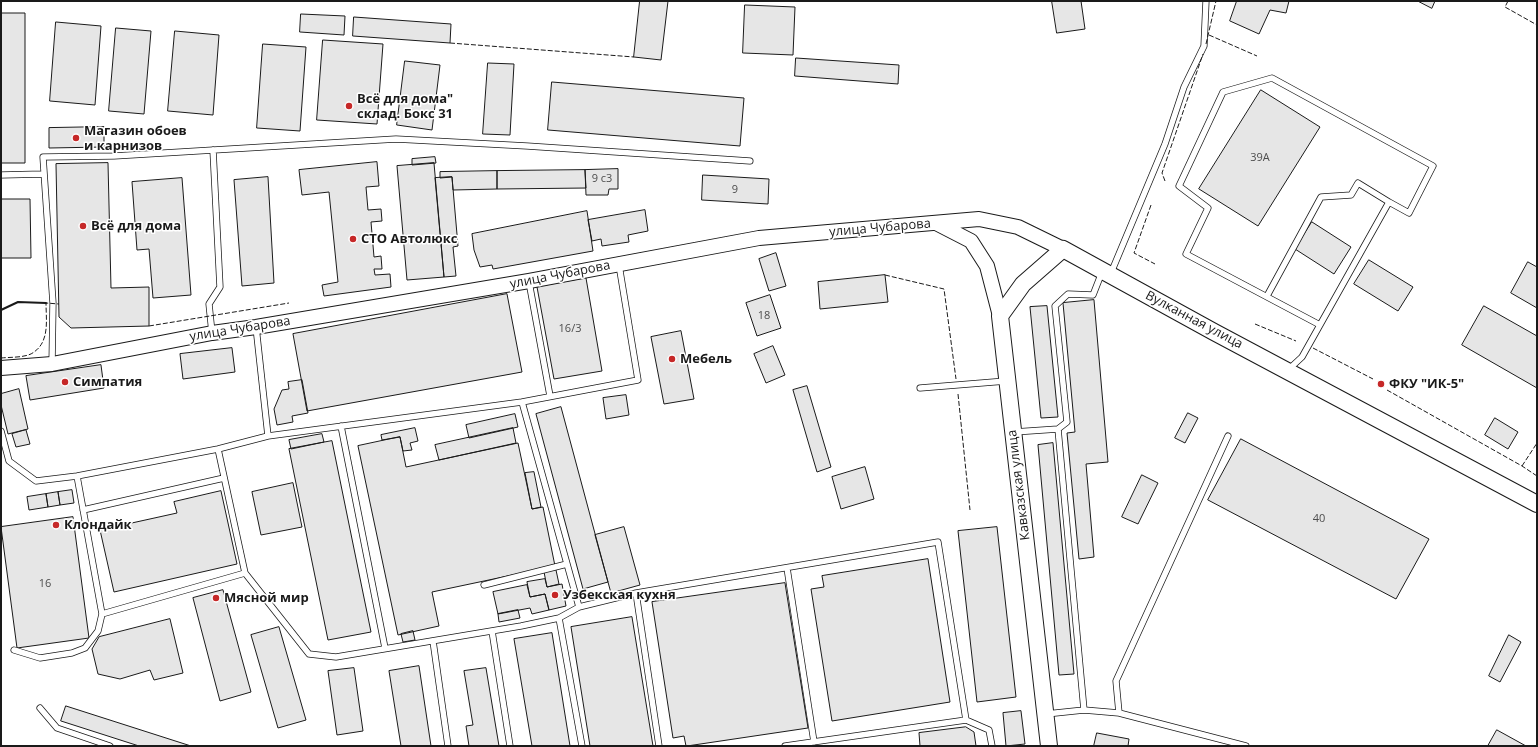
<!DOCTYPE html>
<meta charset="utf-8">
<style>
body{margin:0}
#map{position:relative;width:1538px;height:747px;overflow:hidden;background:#fff;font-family:"Open Sans",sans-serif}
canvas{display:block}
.frame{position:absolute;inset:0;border:2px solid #1a1a1a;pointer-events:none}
</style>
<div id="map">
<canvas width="1538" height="747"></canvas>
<div class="frame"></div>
</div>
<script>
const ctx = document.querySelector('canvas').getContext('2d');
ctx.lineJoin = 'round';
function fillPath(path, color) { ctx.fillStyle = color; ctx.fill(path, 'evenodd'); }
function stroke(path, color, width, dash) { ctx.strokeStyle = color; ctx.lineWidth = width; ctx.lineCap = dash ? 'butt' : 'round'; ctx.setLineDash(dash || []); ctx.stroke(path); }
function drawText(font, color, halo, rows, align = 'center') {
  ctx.font = font + ' "Open Sans",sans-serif'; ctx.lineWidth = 3; ctx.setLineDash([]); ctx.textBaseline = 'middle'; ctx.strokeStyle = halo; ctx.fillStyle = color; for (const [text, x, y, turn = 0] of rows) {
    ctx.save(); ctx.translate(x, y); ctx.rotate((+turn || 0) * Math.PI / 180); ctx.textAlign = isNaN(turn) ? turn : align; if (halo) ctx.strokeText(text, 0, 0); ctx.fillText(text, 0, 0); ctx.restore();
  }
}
const building = new Path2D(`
 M 640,1 L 668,1 L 661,60 L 634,57 Z
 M 1052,1 L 1081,1 L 1085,29 L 1057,33 Z
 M 1237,1 L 1289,1 L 1286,13 L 1270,10 L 1259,34 L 1230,21 Z
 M 1418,1 L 1435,1 L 1432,8 Z
 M 745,5 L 795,7 L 793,55 L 743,53 Z
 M 1,13 L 25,13 L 25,163 L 1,163 Z
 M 301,14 L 345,16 L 344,35 L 300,32 Z
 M 354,17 L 451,24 L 450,43 L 353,36 Z
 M 56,22 L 101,26 L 95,105 L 50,101 Z
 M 116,28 L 151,31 L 144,114 L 109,111 Z
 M 175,31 L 219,35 L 213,115 L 168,111 Z
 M 323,40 L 383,44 L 377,124 L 317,120 Z
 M 263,44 L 306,47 L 300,131 L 257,128 Z
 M 796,58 L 899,65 L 898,84 L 795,76 Z
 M 405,61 L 440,65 L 432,130 L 397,125 Z
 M 488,63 L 514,64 L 510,135 L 483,134 Z
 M 552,82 L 744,98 L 740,146 L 548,130 Z
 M 1261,90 L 1320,127 L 1258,226 L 1199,189 Z
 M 104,127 L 104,147 L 49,148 L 49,128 Z
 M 435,157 L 436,163 L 412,165 L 412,159 Z
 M 377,162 L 379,186 L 366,187 L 368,210 L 381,209 L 382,221 L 371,222 L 374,257 L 381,256 L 382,269 L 374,269 L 375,275 L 390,274 L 391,287 L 324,296 L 322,285 L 338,282 L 329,192 L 302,195 L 299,170 Z
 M 108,163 L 111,288 L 149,287 L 149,326 L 71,328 L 59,317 L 56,164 Z
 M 434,163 L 444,277 L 407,280 L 397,166 Z
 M 618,169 L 618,189 L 609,189 L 608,195 L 586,195 L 585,170 Z
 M 585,170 L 586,188 L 497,189 L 497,171 Z
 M 497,171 L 497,189 L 453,190 L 452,177 L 440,178 L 440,172 Z
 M 703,175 L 769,179 L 768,204 L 702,200 Z
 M 268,177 L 274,283 L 242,286 L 234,180 Z
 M 452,177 L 458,246 L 453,247 L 456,276 L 444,277 L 435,178 Z
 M 182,178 L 191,295 L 153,298 L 149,249 L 137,250 L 132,182 Z
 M 1,199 L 30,199 L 31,258 L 1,258 Z
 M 645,210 L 648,231 L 628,235 L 629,242 L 602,246 L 601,239 L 592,241 L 588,220 Z
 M 587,211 L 593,251 L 493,269 L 492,265 L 480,267 L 474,250 L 472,234 Z
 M 1312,222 L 1351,247 L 1334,274 L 1295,249 Z
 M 776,253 L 786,286 L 769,291 L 759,259 Z
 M 1369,260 L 1413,287 L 1398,311 L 1354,284 Z
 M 1528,262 L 1537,267 L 1537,308 L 1511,293 Z
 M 885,275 L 888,302 L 820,309 L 818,282 Z
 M 586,278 L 602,371 L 554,379 L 537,287 Z
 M 507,294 L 522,372 L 307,411 L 293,334 Z
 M 770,295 L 781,328 L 757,336 L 746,303 Z
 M 1094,300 L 1108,462 L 1086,464 L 1094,557 L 1079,559 L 1067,433 L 1075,432 L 1063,303 Z
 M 1047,306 L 1058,417 L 1041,418 L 1030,307 Z
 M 1484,306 L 1537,336 L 1537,388 L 1462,345 Z
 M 681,331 L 694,399 L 664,404 L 651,337 Z
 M 773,346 L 785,375 L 766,383 L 754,354 Z
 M 232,348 L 235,372 L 183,379 L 180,354 Z
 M 101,365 L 104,388 L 30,400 L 26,376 Z
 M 302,380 L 308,413 L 292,416 L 293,422 L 277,425 L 274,409 L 282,390 L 289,389 L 288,382 Z
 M 807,386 L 831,467 L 817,472 L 793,390 Z
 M 19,389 L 28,429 L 8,434 L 1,405 L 1,394 Z
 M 626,395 L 629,415 L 606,419 L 603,398 Z
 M 561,407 L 608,582 L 583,589 L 536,414 Z
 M 1188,413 L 1198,418 L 1185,443 L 1175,438 Z
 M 515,414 L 518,427 L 469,438 L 466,425 Z
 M 1495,418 L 1518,432 L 1508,449 L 1485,435 Z
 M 415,428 L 418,441 L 410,443 L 412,450 L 403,451 L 400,437 L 382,440 L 381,435 Z
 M 513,428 L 516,443 L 439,460 L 435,445 Z
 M 26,430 L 30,444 L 16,447 L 12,434 Z
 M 322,434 L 324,442 L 291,449 L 289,440 Z
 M 400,437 L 406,467 L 518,443 L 532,509 L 543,507 L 555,566 L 432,592 L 439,626 L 398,635 L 358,446 Z
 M 1241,439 L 1429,539 L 1396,599 L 1208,500 Z
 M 332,441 L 371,632 L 328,640 L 289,449 Z
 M 1053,443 L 1074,674 L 1059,675 L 1038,445 Z
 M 865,467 L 874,499 L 841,509 L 832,477 Z
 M 534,472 L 541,507 L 532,509 L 525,473 Z
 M 1142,475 L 1158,483 L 1138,524 L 1122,517 Z
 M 293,483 L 302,527 L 261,535 L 252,492 Z
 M 72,490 L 74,503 L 60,505 L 58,492 Z
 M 221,491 L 237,564 L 114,592 L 100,530 L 177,513 L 174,502 Z
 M 58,492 L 60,505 L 48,507 L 46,494 Z
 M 46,494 L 48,507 L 29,510 L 27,497 Z
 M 73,517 L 89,638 L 17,648 L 1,527 Z
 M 624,527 L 640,585 L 611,593 L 595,535 Z
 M 997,527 L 1016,697 L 977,702 L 958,531 Z
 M 928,559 L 950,702 L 832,721 L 811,589 L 824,587 L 822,576 Z
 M 556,570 L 559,584 L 547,587 L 544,572 Z
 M 545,579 L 547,587 L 562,584 L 566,606 L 549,610 L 545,594 L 530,597 L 527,582 Z
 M 785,583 L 808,728 L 687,746 L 686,746 L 684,736 L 673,738 L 652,602 Z
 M 527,585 L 530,597 L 545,594 L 549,610 L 532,614 L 530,608 L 498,614 L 493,592 Z
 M 223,590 L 251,692 L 220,701 L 193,598 Z
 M 518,610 L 520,618 L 499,622 L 498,614 Z
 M 632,617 L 653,746 L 590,746 L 571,627 Z
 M 170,619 L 183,673 L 154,680 L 150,670 L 120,679 L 98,674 L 92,649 L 99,637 Z
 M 279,627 L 306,720 L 278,728 L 251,635 Z
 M 413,631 L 415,640 L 403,642 L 401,634 Z
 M 552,633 L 570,746 L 532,746 L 514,639 Z
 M 1509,635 L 1521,642 L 1500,682 L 1489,676 Z
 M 419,666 L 431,746 L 401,746 L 389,671 Z
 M 354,668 L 363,731 L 337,735 L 328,671 Z
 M 486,668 L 499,746 L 469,746 L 466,726 L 473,725 L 464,671 Z
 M 66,706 L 191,746 L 139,746 L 61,721 Z
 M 1021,711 L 1025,744 L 1006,746 L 1003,713 Z
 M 966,727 L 974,732 L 976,746 L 920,746 L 919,733 Z
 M 1497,730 L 1526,746 L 1488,746 Z
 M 1097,733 L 1129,739 L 1128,746 L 1094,746 Z`);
fillPath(building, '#e6e6e6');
stroke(building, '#1a1a1a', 1);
const service = new Path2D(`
 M 1,175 L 43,174
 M 1111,273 L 1165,144 L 1184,87 L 1204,46 L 1206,1
 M 529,282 L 550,396
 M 1267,296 L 1321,197 L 1351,195 L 1358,183 L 1389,202
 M 256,327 L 268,436
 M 212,333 L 209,304 L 220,287 L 213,150
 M 52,364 L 53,303 L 43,157 L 114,156 L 396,139 L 527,146 L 750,161
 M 1288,370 L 1302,357 L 1389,202 L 1409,213 L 1433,166 L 1272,78 L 1223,92 L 1179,186 L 1208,208 L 1186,254 L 1320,325
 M 920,388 L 1006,381
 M 522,402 L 638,380 L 619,265
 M 341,426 L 385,648
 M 1,431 L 9,461 L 36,481 L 77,476 L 218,449 L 268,436 L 522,402 L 579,607
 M 1014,432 L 1058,429
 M 218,449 L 245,573
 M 77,476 L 102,614 L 245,573 L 309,654 L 336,657 L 521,626 L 559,618 L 579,607 L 636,593 L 659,746
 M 83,510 L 224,478
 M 787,568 L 814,742
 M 484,585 L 567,564
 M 636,593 L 938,542 L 966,720
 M 559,618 L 582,746
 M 492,631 L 510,746
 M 433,641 L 448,746
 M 14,650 L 40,658 L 72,653 L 85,648 L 98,631 L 102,614
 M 40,708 L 57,728 L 110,746
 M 1084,710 L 1058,429 L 1067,422 L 1055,306 L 1068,294 L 1093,295 L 1102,272
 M 1119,713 L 1116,681 L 1228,436
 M 1046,714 L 1084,710 L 1119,713 L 1246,746
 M 785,746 L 966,720 L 989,730 L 992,746`);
const tertiary = new Path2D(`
 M 936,223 L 971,241 L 987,266 L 1000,316
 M 1,368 L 52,364 L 212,333 L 256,327 L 529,281 L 759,238 L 979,219 L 1018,227 L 1063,249`);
const secondary = new Path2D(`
 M 1049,746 L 1000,316 L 1023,284 L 1063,249 L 1214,332 L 1537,504`);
stroke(service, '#1a1a1a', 7);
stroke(tertiary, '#1a1a1a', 16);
stroke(secondary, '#1a1a1a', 18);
stroke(service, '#fff', 5.5);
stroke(tertiary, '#fff', 14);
stroke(secondary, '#fff', 16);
stroke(new Path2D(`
 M 1508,1 L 1505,7 L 1537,25
 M 1209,35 L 1257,56
 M 450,43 L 634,57
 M 1206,44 L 1216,1
 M 1165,181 L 1162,173 L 1203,54
 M 1151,205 L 1134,253 L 1155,264
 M 885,275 L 944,289 L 956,379
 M 1255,324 L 1296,341
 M 149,326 L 289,303
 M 1313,348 L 1373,379
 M 1,358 C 10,357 27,358 34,352 C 50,341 46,319 46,303 L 59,304
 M 1387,390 L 1522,466 L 1537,476
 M 958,394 L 970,510
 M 1522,466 L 1537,443`), '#1a1a1a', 1, [5, 2]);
stroke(new Path2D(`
 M 1,310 L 18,302 L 46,303`), '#1a1a1a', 2);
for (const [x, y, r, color] of [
 [349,106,4,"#c62828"],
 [76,138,4,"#c62828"],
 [83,226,4,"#c62828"],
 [353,239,4,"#c62828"],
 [672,359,4,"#c62828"],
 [65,382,4,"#c62828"],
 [1381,384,4,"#c62828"],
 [56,525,4,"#c62828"],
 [555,595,4,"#c62828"],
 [216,598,4,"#c62828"]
]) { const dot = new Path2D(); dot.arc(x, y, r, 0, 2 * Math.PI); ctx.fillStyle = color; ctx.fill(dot); stroke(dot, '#fff', 1.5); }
drawText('11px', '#4d4d4d', null, [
 ["39А",1260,158],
 ["9 с3",602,179],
 ["9",735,190],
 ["18",764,316],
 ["16/3",570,329],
 ["40",1319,519],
 ["16",45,584]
]);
drawText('bold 13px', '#1a1a1a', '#fff', [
 ["Всё для дома\"",357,99],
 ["склад. Бокс 31",357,114],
 ["Магазин обоев",84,131],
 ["и карнизов",84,146],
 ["Всё для дома",91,226],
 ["СТО Автолюкс",361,239],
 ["Мебель",680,359],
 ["Симпатия",73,382],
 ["ФКУ \"ИК-5\"",1389,384],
 ["Клондайк",64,525],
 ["Узбекская кухня",563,595],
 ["Мясной мир",224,598]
], 'left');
drawText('13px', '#1a1a1a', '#fff', [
 ["улица Чубарова",880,228,-5],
 ["улица Чубарова",560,275,-11],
 ["Вулканная улица",1194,320,28],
 ["улица Чубарова",240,329,-9],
 ["Кавказская улица",1019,485,-97]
]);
</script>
